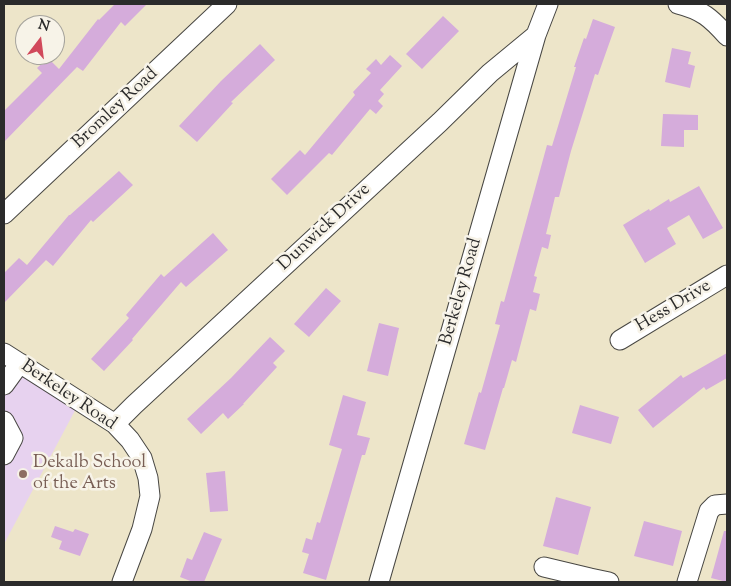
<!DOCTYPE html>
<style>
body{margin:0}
#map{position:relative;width:731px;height:586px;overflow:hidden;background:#ede5c9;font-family:"Sorts Mill Goudy",serif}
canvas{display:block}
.frame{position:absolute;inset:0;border:5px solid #2b2b2b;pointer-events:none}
.north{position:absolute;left:15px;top:15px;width:50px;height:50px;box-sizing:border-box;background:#f7f3e8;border:1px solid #a5a39c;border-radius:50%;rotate:15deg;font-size:14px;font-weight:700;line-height:20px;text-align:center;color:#2b2b2b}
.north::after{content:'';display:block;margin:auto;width:18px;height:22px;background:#d1495b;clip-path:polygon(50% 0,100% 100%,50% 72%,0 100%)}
</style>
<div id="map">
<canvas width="731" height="586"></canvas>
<div class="frame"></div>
<div class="north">N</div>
</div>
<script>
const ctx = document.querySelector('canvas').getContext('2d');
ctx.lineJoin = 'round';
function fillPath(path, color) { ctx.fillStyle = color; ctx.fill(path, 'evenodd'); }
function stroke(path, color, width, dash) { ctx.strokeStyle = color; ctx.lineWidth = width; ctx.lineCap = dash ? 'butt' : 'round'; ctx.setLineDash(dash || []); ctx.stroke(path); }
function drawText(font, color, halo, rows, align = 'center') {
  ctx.font = font + ' "Sorts Mill Goudy",serif'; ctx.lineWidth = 5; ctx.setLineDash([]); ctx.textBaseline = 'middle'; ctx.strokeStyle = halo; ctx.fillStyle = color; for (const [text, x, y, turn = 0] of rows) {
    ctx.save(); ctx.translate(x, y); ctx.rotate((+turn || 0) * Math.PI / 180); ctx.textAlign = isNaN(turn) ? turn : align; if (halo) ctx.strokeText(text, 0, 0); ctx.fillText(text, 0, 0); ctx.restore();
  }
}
fillPath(new Path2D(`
 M 4,353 L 79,403 L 4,544 Z`), '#e7d2ef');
fillPath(new Path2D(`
 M 115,4 L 147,4 L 125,26 L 121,22 L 83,71 L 77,67 L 4,142 L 4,111 L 42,73 L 37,68 L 48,58 L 59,69 L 98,19 L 99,20 Z
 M 443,16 L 459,31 L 422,69 L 406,54 Z
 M 593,19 L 615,27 L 598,75 L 595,74 L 571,151 L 559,197 L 555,197 L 546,234 L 551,235 L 548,249 L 542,247 L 534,276 L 537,277 L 533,292 L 540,294 L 536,311 L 530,309 L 516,362 L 512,360 L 504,388 L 503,388 L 485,450 L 464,444 L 479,392 L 481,393 L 500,325 L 495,324 L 501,301 L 504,302 L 547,145 L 552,146 L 576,67 L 574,67 L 584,38 L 586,39 Z
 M 260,44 L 275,60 L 231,102 L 233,103 L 197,142 L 179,126 L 221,81 Z
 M 672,48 L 691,52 L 688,64 L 695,66 L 690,88 L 665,82 Z
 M 390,55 L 402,66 L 380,90 L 384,94 L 378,101 L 383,106 L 376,114 L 370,109 L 332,155 L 329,153 L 287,195 L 271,179 L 300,150 L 305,155 L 355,95 L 353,92 L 371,73 L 366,69 L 376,59 L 381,65 Z
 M 663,114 L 698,115 L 698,130 L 684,130 L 684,147 L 661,146 Z
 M 119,171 L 133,185 L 93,222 L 91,220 L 53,266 L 46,260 L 4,303 L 4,273 L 19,258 L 27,265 L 69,215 L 70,215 Z
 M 699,186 L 723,228 L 703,239 L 689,215 L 667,228 L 676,244 L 645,263 L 623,225 L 649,209 L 650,211 L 669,199 L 670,202 Z
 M 213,233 L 228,250 L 186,287 L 181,282 L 132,339 L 133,340 L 104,371 L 91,359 L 129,318 L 126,315 L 161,274 L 164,277 Z
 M 326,288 L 341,301 L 309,337 L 294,324 Z
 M 379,323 L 399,328 L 388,376 L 367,371 Z
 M 270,337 L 285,351 L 273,363 L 277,367 L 243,404 L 244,404 L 228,419 L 223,413 L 201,434 L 187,419 L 231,378 Z
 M 727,353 L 727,378 L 706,390 L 704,387 L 653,428 L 638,410 L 681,375 L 683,378 Z
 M 343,395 L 366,402 L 357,435 L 370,438 L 365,455 L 362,455 L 326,580 L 303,573 L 309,554 L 302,552 L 306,538 L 312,540 L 317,522 L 320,523 L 342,449 L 329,445 Z
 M 580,405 L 619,417 L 611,444 L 572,433 Z
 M 225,471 L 228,511 L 210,512 L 206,473 Z
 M 556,497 L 591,507 L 578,555 L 543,546 Z
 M 644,521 L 682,531 L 673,566 L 634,556 Z
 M 55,526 L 73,532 L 75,529 L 89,534 L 80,556 L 59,549 L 62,541 L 51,537 Z
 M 724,531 L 727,531 L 727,582 L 711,578 Z
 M 204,532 L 222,539 L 204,582 L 193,582 L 180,577 L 187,558 L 192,560 Z`), '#d5acdb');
const minor = new Path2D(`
 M 678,4 C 702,10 711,18 727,36
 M 4,214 L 227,4
 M 620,340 L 727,275
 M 4,353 L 115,424 L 130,440 L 142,458 L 148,478 L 150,496 L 142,529 L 122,582
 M 4,385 L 20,363
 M 4,421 L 13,438 L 4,455
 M 115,424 L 134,405 L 440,122 L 490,73 L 536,35
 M 544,567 L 590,578
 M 379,582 L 536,35 L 548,4
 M 589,582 L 590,578 L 609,582
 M 687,582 L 709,511 L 715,505 L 727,504`);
stroke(minor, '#484743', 21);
stroke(minor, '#fff', 19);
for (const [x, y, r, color] of [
 [23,474,5,"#8d6e63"]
]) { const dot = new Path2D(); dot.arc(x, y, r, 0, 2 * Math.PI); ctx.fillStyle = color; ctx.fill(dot); stroke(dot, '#f7f3e8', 2); }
drawText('18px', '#2b2b2b', '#f7f3e8', [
 ["Bromley Road",116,109,-43],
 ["Dunwick Drive",325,228,-43],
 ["Berkeley Road",462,292,-74],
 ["Hess Drive",674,307,-31],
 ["Berkeley Road",68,396,34]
]);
drawText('18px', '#785e54', '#f7f3e8', [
 ["Dekalb School",33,464],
 ["of the Arts",33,485]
], 'left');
</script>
